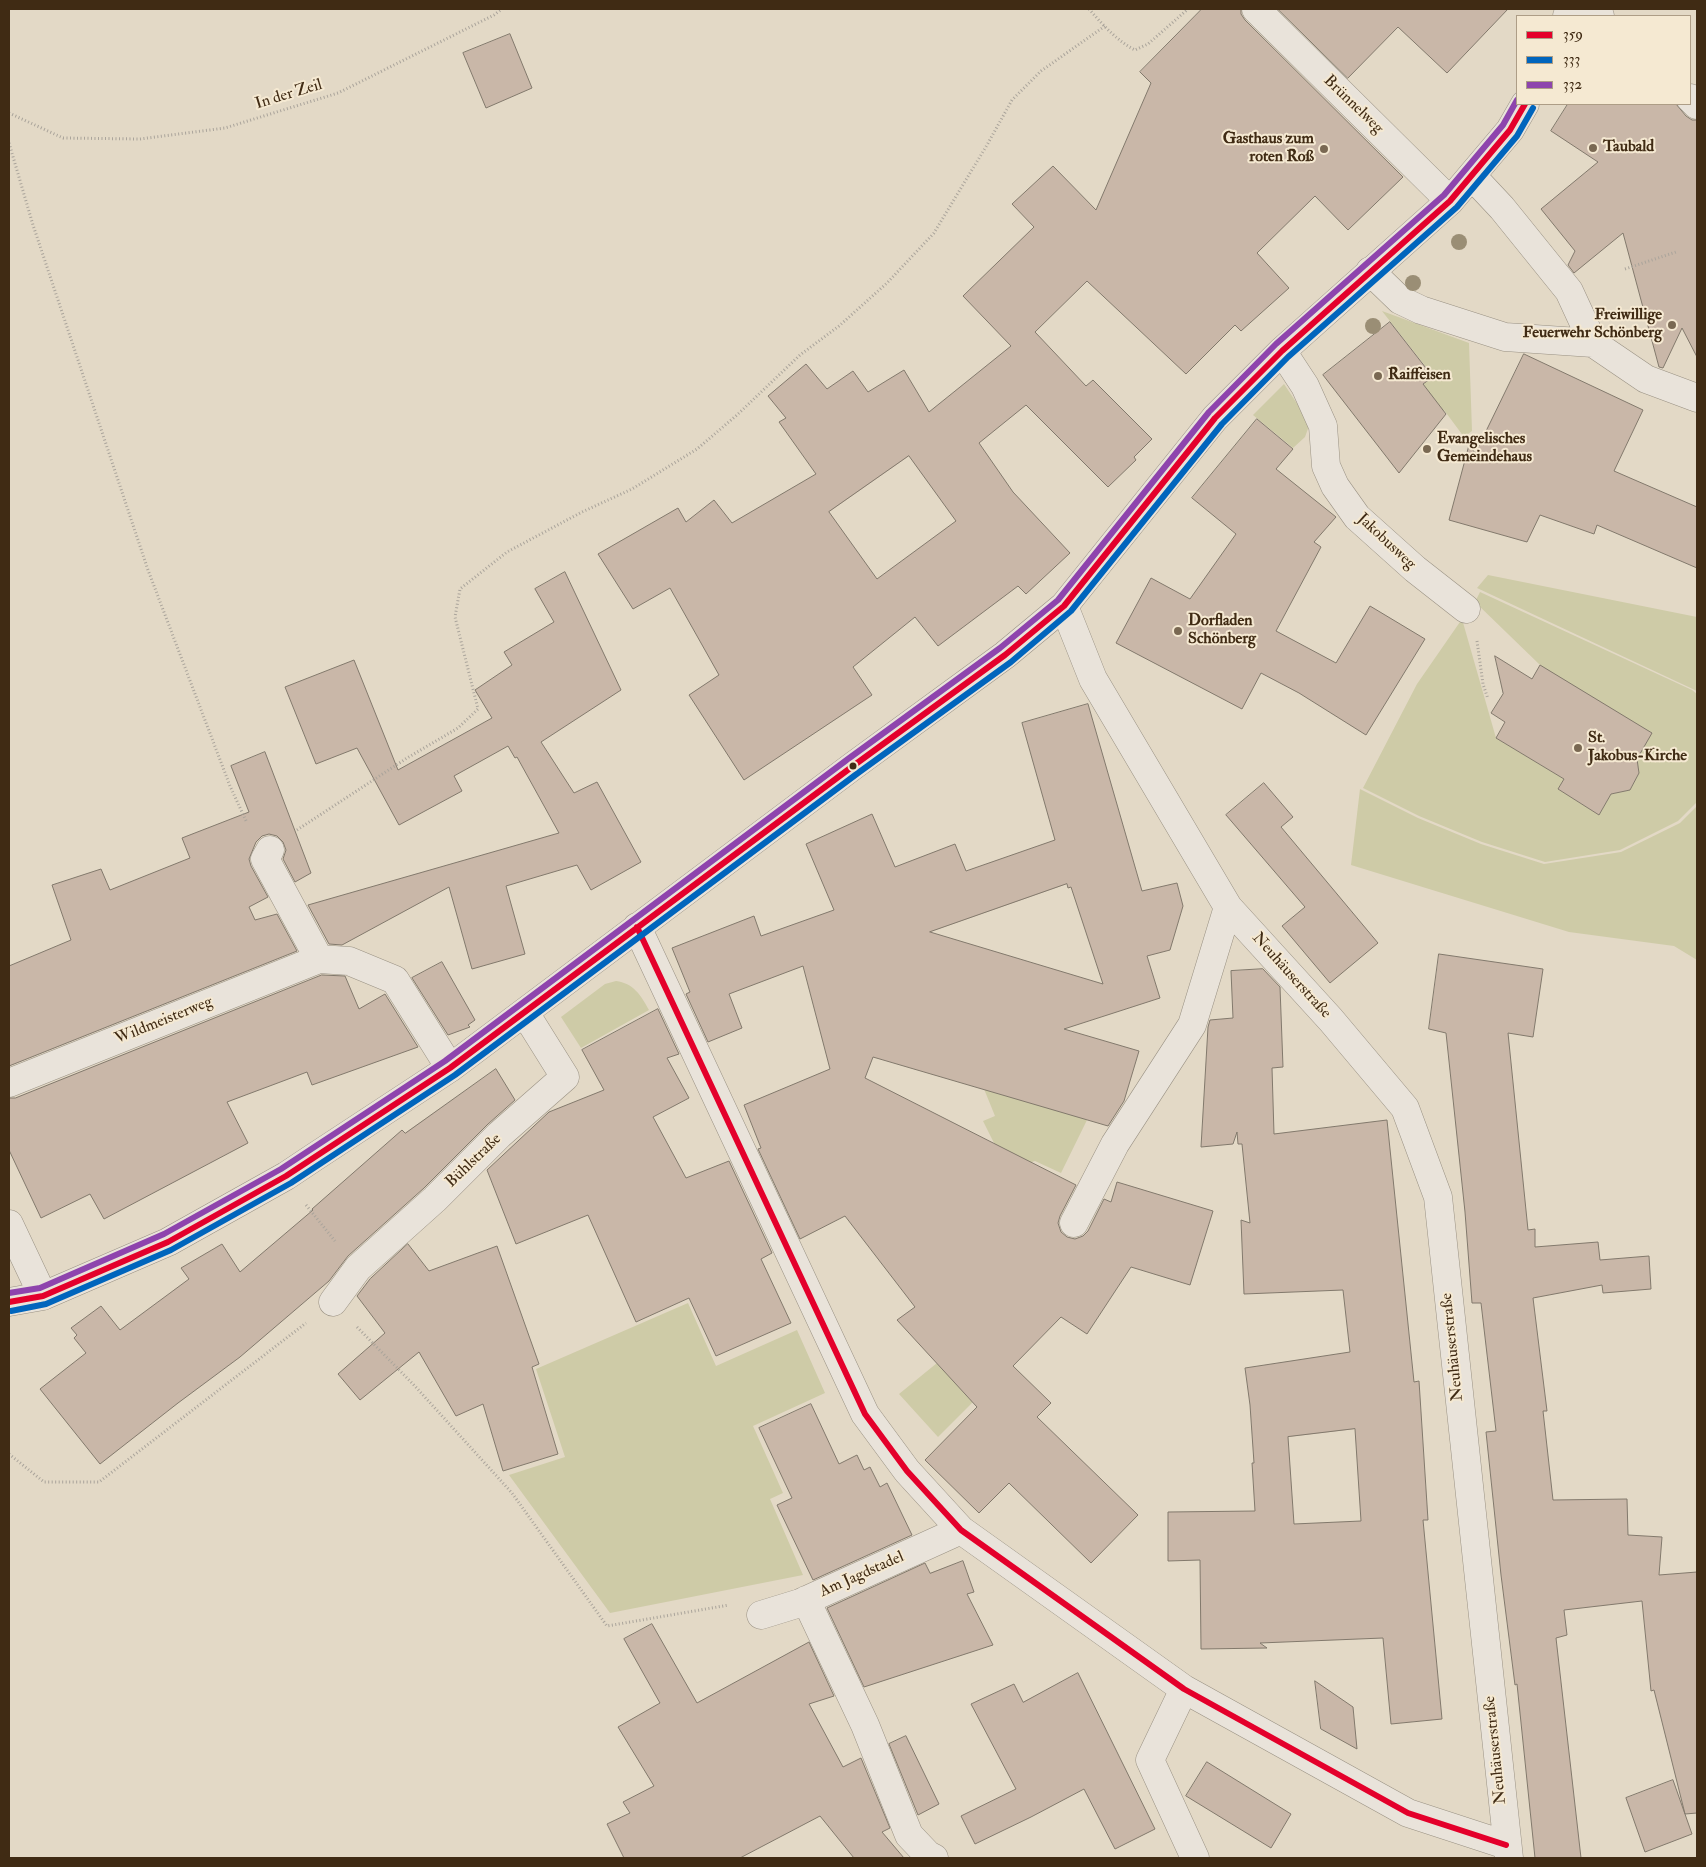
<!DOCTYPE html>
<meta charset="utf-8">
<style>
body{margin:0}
#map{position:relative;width:1706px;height:1867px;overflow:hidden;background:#e3d9c6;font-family:"IM FELL Double Pica",serif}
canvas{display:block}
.frame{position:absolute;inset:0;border:10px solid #402b14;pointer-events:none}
.legend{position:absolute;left:1516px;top:15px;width:175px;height:90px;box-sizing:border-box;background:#f5e9d2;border:1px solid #ad9d86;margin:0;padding:6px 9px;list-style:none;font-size:15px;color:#402b14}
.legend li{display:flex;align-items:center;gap:10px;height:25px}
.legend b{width:25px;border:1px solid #ad9d86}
</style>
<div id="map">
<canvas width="1706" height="1867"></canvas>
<div class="frame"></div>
<ul class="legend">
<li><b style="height:6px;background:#e4002b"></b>359</li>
<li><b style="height:6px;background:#0065bd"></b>333</li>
<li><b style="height:6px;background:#8e44ad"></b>332</li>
</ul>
</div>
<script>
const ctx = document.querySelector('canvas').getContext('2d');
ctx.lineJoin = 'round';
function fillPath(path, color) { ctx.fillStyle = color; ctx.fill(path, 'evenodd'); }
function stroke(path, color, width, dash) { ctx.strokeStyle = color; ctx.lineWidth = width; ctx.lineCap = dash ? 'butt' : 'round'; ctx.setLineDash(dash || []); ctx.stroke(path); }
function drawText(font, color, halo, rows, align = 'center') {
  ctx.font = font + ' "IM FELL Double Pica",serif'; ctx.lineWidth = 4; ctx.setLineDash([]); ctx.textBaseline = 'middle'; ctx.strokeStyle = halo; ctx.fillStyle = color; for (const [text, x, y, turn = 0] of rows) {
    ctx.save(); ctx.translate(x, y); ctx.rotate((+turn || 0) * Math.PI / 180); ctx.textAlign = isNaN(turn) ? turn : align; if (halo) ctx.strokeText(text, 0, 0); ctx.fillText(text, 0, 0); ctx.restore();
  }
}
fillPath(new Path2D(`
 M 1382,311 L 1469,343 L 1472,431 L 1464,437 L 1444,410 L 1441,412 L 1420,387 L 1433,376 Z
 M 1284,384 L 1310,423 L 1305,437 L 1293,448 L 1253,415 Z
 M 1488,575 L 1697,617 L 1697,691 L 1477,588 Z
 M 1480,592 L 1692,690 L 1697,694 L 1697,802 L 1678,821 L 1620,850 L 1545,862 L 1482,842 L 1419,816 L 1363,788 L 1417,684 L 1462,619 L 1496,738 L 1564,779 L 1558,789 L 1599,815 L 1611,794 L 1630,790 L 1639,773 L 1637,759 L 1475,602 Z
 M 1360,789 L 1418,818 L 1481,844 L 1544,864 L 1621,852 L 1680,823 L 1697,806 L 1697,960 L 1674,946 L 1569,932 L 1351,865 Z
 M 616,981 C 633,983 641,995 649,1010 L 581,1048 L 561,1017 L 605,984 Z
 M 956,1020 L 1087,1120 L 1061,1173 L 1035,1161 L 1016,1167 L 997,1149 L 983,1121 L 995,1116 Z
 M 688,1303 L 716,1366 L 797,1330 L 825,1393 L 753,1426 L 783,1493 L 770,1499 L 803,1575 L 610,1613 L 509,1475 L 565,1457 L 536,1369 Z
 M 937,1363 L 973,1402 L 938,1437 L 899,1394 Z`), '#cecba7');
const building = new Path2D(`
 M 1202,9 L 1241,9 L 1241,14 L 1245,20 L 1403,177 L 1348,230 L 1315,196 L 1257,253 L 1289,288 L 1241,331 L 1235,325 L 1186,374 L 1087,281 L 1035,332 L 1086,386 L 1093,380 L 1152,439 L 1134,457 L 1136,460 L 1108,487 L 1026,405 L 979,443 L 1013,492 L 1070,553 L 1026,594 L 1018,586 L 938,646 L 915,617 L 853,667 L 872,695 L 744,780 L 689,695 L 719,675 L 670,588 L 633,609 L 598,554 L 678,508 L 686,522 L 714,500 L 732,523 L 816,474 L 779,422 L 786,418 L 768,396 L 806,364 L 827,389 L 853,371 L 868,392 L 904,370 L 929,412 L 1011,346 L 963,296 L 1034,227 L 1012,204 L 1053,166 L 1096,210 L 1151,83 L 1140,72 ZM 909,456 L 956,521 L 877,579 L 829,512 Z
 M 1278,9 L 1508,9 L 1447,73 L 1398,27 L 1348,78 Z
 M 510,34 L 532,88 L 486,108 L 463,53 Z
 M 1568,104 L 1676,104 L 1686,116 L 1692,120 L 1697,120 L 1697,357 L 1682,328 L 1663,368 L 1659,367 L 1623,233 L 1574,273 L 1568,265 L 1575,251 L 1541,209 L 1598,162 L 1551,131 Z
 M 1390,322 L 1433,377 L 1423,384 L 1446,414 L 1399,473 L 1323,375 Z
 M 1524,354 L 1643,410 L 1614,471 L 1697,507 L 1697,568 L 1597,525 L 1594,534 L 1540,515 L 1527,542 L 1449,520 L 1469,445 L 1475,453 Z
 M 1257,419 L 1293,449 L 1276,469 L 1336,517 L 1314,542 L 1321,547 L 1276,631 L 1336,663 L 1370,606 L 1425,639 L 1366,735 L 1299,693 L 1261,673 L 1242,709 L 1116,643 L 1151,578 L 1190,599 L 1236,534 L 1192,498 Z
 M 565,572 L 621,690 L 541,742 L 574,793 L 597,782 L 641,862 L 591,890 L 577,865 L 506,886 L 525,954 L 472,969 L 449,887 L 342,945 L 329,944 L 308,905 L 559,833 L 517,757 L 515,758 L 508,746 L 454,776 L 462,791 L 399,825 L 357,748 L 316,764 L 285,687 L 354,660 L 398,770 L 492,718 L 475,690 L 512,665 L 504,652 L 554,622 L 535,589 Z
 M 1495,656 L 1532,679 L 1540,665 L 1652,733 L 1637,759 L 1639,773 L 1630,790 L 1611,794 L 1599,815 L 1558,789 L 1564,779 L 1496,738 L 1505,722 L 1491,713 L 1503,694 Z
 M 1088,704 L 1142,891 L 1177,883 L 1183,906 L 1170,950 L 1147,956 L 1160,998 L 1064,1029 L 1139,1051 L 1124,1101 L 1108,1126 L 873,1057 L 865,1078 L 1076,1185 L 1060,1216 L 1058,1223 L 1061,1232 L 1067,1237 L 1075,1239 L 1083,1236 L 1088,1231 L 1104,1199 L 1111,1202 L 1117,1182 L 1213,1211 L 1190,1285 L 1131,1267 L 1087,1334 L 1061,1317 L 1013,1366 L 1051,1403 L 1037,1417 L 1138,1515 L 1091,1563 L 1009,1483 L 979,1513 L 925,1460 L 977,1407 L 897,1320 L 915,1307 L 845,1216 L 800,1239 L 758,1149 L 761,1148 L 744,1105 L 830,1069 L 803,966 L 729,994 L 742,1028 L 708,1042 L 686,994 L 690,992 L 672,948 L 754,916 L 761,936 L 834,910 L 806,844 L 872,814 L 895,867 L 955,844 L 966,871 L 1055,840 L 1022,723 ZM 1067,884 L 1068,888 L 1071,887 L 1103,984 L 930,932 Z
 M 265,752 L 311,873 L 295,882 L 283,859 L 286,850 L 283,842 L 277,836 L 269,834 L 262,836 L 256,842 L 249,859 L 251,866 L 268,897 L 249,907 L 255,920 L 277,914 L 297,951 L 9,1066 L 9,966 L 71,940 L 52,885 L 101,869 L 110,890 L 190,858 L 182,838 L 249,812 L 231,766 Z
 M 1264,783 L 1293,817 L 1281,827 L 1378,943 L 1330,983 L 1282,926 L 1305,907 L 1226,815 Z
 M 1439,954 L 1543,969 L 1533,1037 L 1508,1033 L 1528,1230 L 1535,1229 L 1535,1247 L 1598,1242 L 1600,1260 L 1649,1256 L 1651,1289 L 1603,1293 L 1602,1285 L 1533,1298 L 1547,1411 L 1543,1411 L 1553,1500 L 1627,1499 L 1628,1535 L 1662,1537 L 1659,1575 L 1697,1572 L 1697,1813 L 1685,1814 L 1654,1690 L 1651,1691 L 1642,1601 L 1564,1610 L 1567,1635 L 1556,1638 L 1581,1858 L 1535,1858 L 1517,1684 L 1515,1685 L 1501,1575 L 1486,1432 L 1496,1431 L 1481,1303 L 1472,1303 L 1465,1212 L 1446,1033 L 1429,1029 Z
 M 442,962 L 475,1020 L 468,1025 L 470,1027 L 448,1035 L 412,978 Z
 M 1263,969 L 1280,987 L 1283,1067 L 1272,1068 L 1274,1134 L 1387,1120 L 1414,1382 L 1419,1381 L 1428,1520 L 1423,1520 L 1442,1719 L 1391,1724 L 1383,1638 L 1260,1643 L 1267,1648 L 1201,1649 L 1200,1560 L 1168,1561 L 1168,1512 L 1255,1511 L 1252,1463 L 1254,1463 L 1250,1405 L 1245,1368 L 1350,1352 L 1343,1290 L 1244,1294 L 1241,1220 L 1250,1223 L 1242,1144 L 1238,1144 L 1237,1132 L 1233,1144 L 1201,1147 L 1208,1027 L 1210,1020 L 1233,1018 L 1231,971 ZM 1355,1429 L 1361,1521 L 1294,1524 L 1288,1437 Z
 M 322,975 L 345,976 L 359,1009 L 385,994 L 418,1047 L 312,1085 L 307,1072 L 227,1102 L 248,1143 L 104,1219 L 90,1194 L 41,1218 L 9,1150 L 9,1098 L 15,1098 Z
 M 658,1009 L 679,1054 L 667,1058 L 689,1098 L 653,1117 L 686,1178 L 729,1161 L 772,1253 L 761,1259 L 791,1323 L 716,1356 L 689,1298 L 636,1322 L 588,1215 L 516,1244 L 487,1170 L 549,1112 L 604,1090 L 582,1050 Z
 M 496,1069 L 515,1100 L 488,1124 L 424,1188 L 348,1256 L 329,1281 L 240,1357 L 178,1403 L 100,1464 L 40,1389 L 86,1353 L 74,1338 L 77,1335 L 71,1328 L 101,1306 L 120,1330 L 189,1279 L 181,1268 L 222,1244 L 240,1272 L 313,1210 L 312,1209 L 402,1130 L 405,1133 Z
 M 408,1244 L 429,1271 L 497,1246 L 539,1364 L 532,1367 L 558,1454 L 503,1471 L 483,1404 L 456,1416 L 419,1352 L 360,1400 L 338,1374 L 385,1333 L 357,1296 L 370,1279 Z
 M 811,1404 L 839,1464 L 857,1455 L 864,1470 L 870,1467 L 880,1487 L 887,1483 L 912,1535 L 813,1580 L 777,1505 L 792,1498 L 759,1428 Z
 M 963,1561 L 974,1592 L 967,1594 L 993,1645 L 864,1687 L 827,1608 L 925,1563 L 930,1573 Z
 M 652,1624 L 697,1703 L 809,1642 L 834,1696 L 809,1704 L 843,1767 L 861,1758 L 890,1828 L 882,1832 L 904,1858 L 854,1858 L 820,1816 L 740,1858 L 624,1858 L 607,1824 L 630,1813 L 623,1802 L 654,1786 L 618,1727 L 660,1703 L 624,1639 Z
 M 1078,1673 L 1155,1829 L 1115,1849 L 1084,1789 L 1031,1817 L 975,1844 L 961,1816 L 1016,1789 L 971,1704 L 1014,1684 L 1023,1702 Z
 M 1315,1681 L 1353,1707 L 1357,1749 L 1321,1729 Z
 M 906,1736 L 939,1804 L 918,1815 L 889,1744 Z
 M 1207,1762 L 1291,1814 L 1271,1848 L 1186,1796 Z
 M 1673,1780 L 1692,1834 L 1645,1852 L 1626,1798 Z`);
fillPath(building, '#c9b7a8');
stroke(building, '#82796c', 1);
const minor = new Path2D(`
 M 1256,9 L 1450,201
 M 1592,9 L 1600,16
 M 1567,16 L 1570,9
 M 1690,98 L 1697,105
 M 1472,176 L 1502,208 L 1569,291 L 1593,343
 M 1370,271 L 1400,300 L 1421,310 L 1505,337 L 1593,343 L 1646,379 L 1697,398
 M 1282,351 L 1305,386 L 1323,426 L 1326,466 L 1335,486 L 1357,517 L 1415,569 L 1466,609
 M 1064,606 L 1093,679 L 1228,907 L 1331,1020 L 1405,1108 L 1438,1197 L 1509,1858
 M 270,850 L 265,859 L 319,959 L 349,961 L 395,980 L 450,1068
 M 637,927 L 865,1414 L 907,1471 L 961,1530 L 1184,1689 L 1408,1813 L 1506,1845
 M 9,1083 L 319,959
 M 1074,1223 L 1115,1144 L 1192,1025 L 1228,907
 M 9,1224 L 43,1296
 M 9,1302 L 43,1296 L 168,1242 L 286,1176 L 313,1158 L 450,1068 L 853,766 L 1005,655 L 1064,606 L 1215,418 L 1282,351 L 1450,201 L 1510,130 L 1525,104
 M 333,1302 L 358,1268 L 435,1199 L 499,1135 L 565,1077 L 525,1013
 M 806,1600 L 865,1725 L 909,1835 L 928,1855 L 934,1858
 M 761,1615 L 800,1603 L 961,1530
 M 1184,1689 L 1150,1760 L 1195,1858`);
stroke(minor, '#999183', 29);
stroke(new Path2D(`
 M 1089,9 C 1102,24 1117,41 1135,50 L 1148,44 L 1188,9
 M 9,113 L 63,138 L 140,139 L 225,128 L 338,93 L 494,15 L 502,9
 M 9,143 L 33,225 L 148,570 L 230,786 L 247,823
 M 1625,269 L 1676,252
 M 1477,641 L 1483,684 L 1488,699
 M 297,830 L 407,758 L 458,728 L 478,709 L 455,617 L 460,589 L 507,552 L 582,512 L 632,489 L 697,449 L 737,415 L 800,355 L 839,326 L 887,283 L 934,233 L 987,145 L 1012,100 L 1041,71 L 1105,26
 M 306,1205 L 335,1241
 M 357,1327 L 413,1384 L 512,1493 L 607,1626 L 729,1605
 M 9,1454 L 44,1482 L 99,1482 L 306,1323`), '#aaa49b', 3, [1, 2.5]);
stroke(minor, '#e9e3da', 28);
stroke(new Path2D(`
 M 637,927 L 865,1414 L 907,1471 L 961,1530 L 1184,1689 L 1408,1813 L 1506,1845
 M 9,1302 L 43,1296 L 168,1242 L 286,1176 L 450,1068 L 853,766 L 1005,655 L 1064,606 L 1215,418 L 1282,351 L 1450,201 L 1510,130 L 1525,104`), '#e4002b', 6);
stroke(new Path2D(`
 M 11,1311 L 46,1304 L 171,1250 L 291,1183 L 455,1075 L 858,773 L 1011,662 L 1071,611 L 1222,424 L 1288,357 L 1457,207 L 1517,136 L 1533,108`), '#0065bd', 6);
stroke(new Path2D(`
 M 9,1293 L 40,1288 L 164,1234 L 281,1169 L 445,1061 L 848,759 L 1000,648 L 1058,600 L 1209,412 L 1276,344 L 1444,195 L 1503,125 L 1517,100`), '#8e44ad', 6);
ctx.fillStyle = '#9a8e75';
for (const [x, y] of [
 [1459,242],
 [1413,283],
 [1373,326]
]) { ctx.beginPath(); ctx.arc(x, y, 8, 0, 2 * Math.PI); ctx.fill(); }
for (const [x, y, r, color] of [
 [1593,148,5,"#796852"],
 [1324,149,5,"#796852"],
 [1672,325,5,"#796852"],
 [1378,376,5,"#796852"],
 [1427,449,5,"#796852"],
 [1178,631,5,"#796852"],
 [1578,748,5,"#796852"],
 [853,766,4.5,"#402b14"]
]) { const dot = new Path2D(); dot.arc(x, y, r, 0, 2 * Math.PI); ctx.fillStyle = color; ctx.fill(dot); stroke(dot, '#f5e9d2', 2); }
drawText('16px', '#402b14', '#f5e9d2', [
 ["In der Zeil",289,95,-17],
 ["Brünnelweg",1353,105,44],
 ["Jakobusweg",1386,542,43],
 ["Neuhäuserstraße",1291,976,48],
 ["Wildmeisterweg",164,1021,-22],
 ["Bühlstraße",474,1161,-44],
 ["Neuhäuserstraße",1453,1347,-96],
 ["Am Jagdstadel",862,1575,-24],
 ["Neuhäuserstraße",1496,1750,-96]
]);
drawText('bold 16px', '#402b14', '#f5e9d2', [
 ["Gasthaus zum",1314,140,"right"],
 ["roten Roß",1314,158,"right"],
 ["Taubald",1603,148],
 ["Freiwillige",1662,316,"right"],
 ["Feuerwehr Schönberg",1662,334,"right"],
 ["Raiffeisen",1388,376],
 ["Evangelisches",1437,440],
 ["Gemeindehaus",1437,458],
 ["Dorfladen",1188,622],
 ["Schönberg",1188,640],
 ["St.",1588,739],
 ["Jakobus-Kirche",1588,757]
], 'left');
</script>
